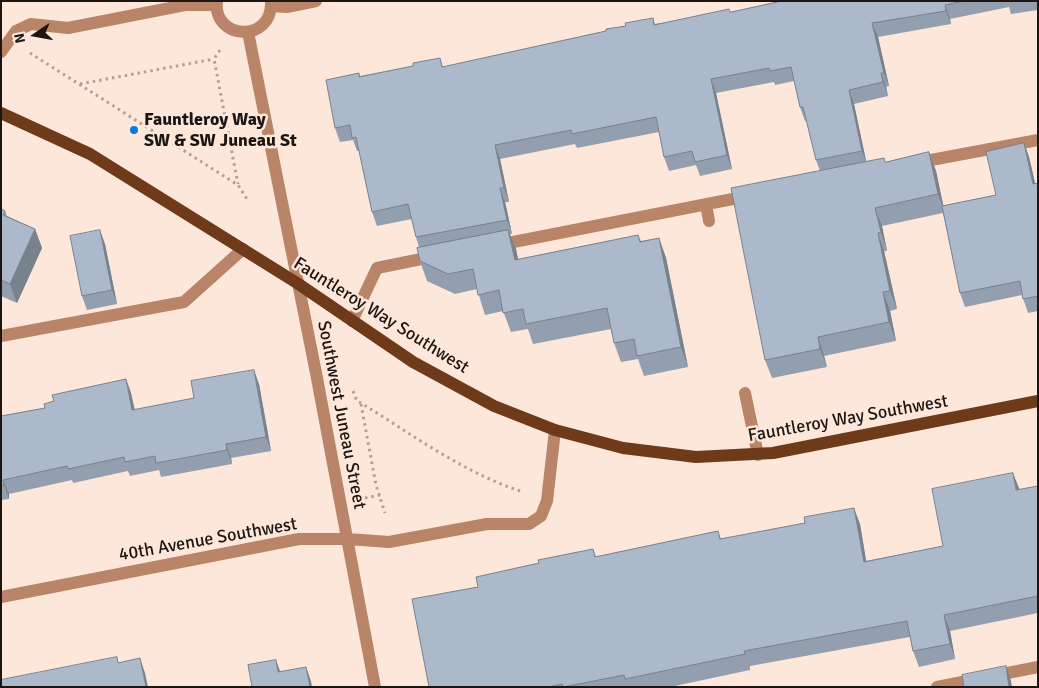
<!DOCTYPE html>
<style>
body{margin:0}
#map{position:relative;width:1039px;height:688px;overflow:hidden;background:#fde7db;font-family:Signika,sans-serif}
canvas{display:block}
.frame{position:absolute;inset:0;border:2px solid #1c1511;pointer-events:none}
.north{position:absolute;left:10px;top:10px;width:50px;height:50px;-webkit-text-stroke:4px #fde7db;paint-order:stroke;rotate:258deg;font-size:14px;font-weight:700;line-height:20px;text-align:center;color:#1c1511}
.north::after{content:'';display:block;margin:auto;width:18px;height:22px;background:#1c1511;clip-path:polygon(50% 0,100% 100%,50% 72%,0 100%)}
</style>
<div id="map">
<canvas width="1039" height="688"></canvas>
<div class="frame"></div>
<div class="north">N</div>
</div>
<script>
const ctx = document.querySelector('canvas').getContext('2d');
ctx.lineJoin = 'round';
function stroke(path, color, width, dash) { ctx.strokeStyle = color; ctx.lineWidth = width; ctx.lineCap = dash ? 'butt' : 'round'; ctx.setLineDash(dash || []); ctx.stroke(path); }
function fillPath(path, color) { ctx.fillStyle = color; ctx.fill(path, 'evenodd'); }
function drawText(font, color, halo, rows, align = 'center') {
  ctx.font = font + ' Signika,sans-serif'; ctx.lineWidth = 5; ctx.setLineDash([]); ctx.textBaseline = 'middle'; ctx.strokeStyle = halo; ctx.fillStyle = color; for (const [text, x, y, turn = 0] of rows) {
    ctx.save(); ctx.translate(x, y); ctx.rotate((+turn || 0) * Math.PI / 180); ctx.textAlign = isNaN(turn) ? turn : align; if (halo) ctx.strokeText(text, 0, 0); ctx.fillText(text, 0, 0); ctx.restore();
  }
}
stroke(new Path2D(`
 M 220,50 L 214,59 L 238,184
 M 30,53 L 238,185 L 247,199
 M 80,84 L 214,59
 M 353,391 L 357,401 L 361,403 C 413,435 464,473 523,492
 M 361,404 L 376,485 L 385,513
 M 365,498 L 380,495`), '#b1a097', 3, [2.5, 4]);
stroke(new Path2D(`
 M 915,163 L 1038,140
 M 706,204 L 709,221
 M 498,245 L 748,196
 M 352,321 L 377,268 L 436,256
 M 1,336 L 184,302 L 243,249
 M 745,393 L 758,455
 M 937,687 L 1038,667`), '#b98468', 12);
stroke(new Path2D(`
 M 217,1 C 212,40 273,44 271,1
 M 271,6 L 287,7 L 316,1
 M 248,32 L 316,373 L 375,687
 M 1,52 L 16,31 L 31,24 L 68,28 L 185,5 L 216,5
 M 1,597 L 299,539 L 348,539 L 389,542 L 487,524 L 529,524 L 541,516 L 547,501 L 555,430`), '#b98468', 12);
stroke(new Path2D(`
 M 1,113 L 90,154 L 297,283 L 413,362 L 494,406 L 555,430 L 623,448 L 696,457 L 773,453 L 1038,401`), '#6e3a19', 12);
fillPath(new Path2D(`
 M 782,1 L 1038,1 L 1038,10 L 1011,14 L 1009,7 L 950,19 L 951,24 L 878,37 L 889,86 L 886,87 L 888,96 L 854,104 L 866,162 L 886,162 L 929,152 L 936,171 L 943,206 L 996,195 L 1024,143 L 1029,157 L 1035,183 L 1038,183 L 1038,311 L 1028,313 L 1022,295 L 965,307 L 960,293 L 943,213 L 882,226 L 887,251 L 884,251 L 897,309 L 890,311 L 896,341 L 824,356 L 827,367 L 772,378 L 765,360 L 820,171 L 816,160 L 807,121 L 805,121 L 800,107 L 794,81 L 775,85 L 774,82 L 716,93 L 732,169 L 700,176 L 696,165 L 669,171 L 664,157 L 659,132 L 577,148 L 575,144 L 500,159 L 509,202 L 505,202 L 512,234 L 510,234 L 516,249 L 518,259 L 638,235 L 641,241 L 659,238 L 666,258 L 688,367 L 644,376 L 638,359 L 621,362 L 614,343 L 611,329 L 533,344 L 528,329 L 511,332 L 503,311 L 485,315 L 477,289 L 455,294 L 427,281 L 420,261 L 419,247 L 416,237 L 412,219 L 377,226 L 372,212 L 359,151 L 357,151 L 353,140 L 340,142 L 335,128 L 359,73 L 360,76 L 413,66 L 440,58 L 443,67 L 606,31 L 653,18 L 655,24 L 730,12 Z
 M 1,209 L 5,211 L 7,216 L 35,229 L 42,248 L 17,303 L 1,296 Z
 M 105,244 L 117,304 L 87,310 L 82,296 Z
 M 126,379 L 131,393 L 135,410 L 194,398 L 259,384 L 271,451 L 231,458 L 232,464 L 161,477 L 159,470 L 130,476 L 128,471 L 73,483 L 72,480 L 9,494 L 9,499 L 1,500 L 1,416 L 45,408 L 54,401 Z
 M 1038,486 L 1038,613 L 950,631 L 955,659 L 919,667 L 913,651 L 910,637 L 750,666 L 750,670 L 670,687 L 429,687 L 478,587 L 539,563 L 593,549 L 596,557 L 718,531 L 721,539 L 860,524 L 866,561 L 943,546 L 1019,490 Z`), '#939fae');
fillPath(new Path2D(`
 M 945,5 L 950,19 L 951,24 L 946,11 Z
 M 872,23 L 878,37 L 889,86 L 884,73 Z
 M 881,73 L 886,87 L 888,96 L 883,82 Z
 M 711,79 L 716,93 L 732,169 L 727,155 Z
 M 849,90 L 854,104 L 867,165 L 862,151 Z
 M 1024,143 L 1029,157 L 1038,196 L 1033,184 Z
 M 495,145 L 500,159 L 509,202 L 504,188 Z
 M 929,152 L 936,171 L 945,213 L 938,194 Z
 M 500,188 L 505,202 L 512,234 L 507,220 Z
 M 875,208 L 882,226 L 887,251 L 881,232 Z
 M 35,229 L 42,248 L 17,303 L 10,284 Z
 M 100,230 L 105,244 L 117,304 L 112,290 Z
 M 508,230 L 516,249 L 522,279 L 515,260 Z
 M 878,233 L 884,251 L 897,309 L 890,291 Z
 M 659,238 L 666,258 L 688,367 L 681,347 Z
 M 883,292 L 890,311 L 896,341 L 889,322 Z
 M 818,337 L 824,356 L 827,367 L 820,349 Z
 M 254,370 L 259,384 L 271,451 L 266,437 Z
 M 126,379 L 131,393 L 137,424 L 132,410 Z
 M 226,444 L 231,458 L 232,464 L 227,450 Z
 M 1013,473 L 1019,488 L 1022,506 L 1016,490 Z
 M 3,480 L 9,494 L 9,499 L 4,485 Z
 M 854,508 L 860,524 L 869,578 L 864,562 Z
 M 944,615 L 950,631 L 955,659 L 950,644 Z
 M 140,658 L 145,673 L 148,687 L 146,687 Z
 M 276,660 L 281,674 L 278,672 Z
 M 1006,666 L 1011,681 L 1012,687 L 1009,687 Z
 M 306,667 L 311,681 L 312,687 L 310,687 Z`), '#78828d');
const building = new Path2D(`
 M 782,1 L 964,1 L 945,5 L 946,11 L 872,23 L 884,73 L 881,73 L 883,82 L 849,90 L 862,151 L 816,160 L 803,107 L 800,107 L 791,67 L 770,71 L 769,68 L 711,79 L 727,155 L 695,162 L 692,151 L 664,157 L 656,117 L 572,134 L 571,130 L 495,145 L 504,188 L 500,188 L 507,220 L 416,237 L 408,204 L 372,212 L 356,137 L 352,138 L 350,125 L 335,128 L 326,80 L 359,73 L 359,77 L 413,66 L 413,63 L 440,58 L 442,67 L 606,31 L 606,29 L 626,26 L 625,23 L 653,18 L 654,25 L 729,9 L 730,12 Z
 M 1024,143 L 1033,184 L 1038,183 L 1038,296 L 1023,299 L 1020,281 L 960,293 L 942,206 L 996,195 L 986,152 Z
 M 929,152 L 938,194 L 875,208 L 881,232 L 878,233 L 890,291 L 883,292 L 889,322 L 818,337 L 820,349 L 765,360 L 731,188 L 884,158 L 885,162 Z
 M 1,209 L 5,211 L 3,215 L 35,229 L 10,284 L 1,280 Z
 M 100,230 L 112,290 L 82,296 L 70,236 Z
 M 508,230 L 515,260 L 638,235 L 640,242 L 659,238 L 681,347 L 637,356 L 634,339 L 614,343 L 607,308 L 526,324 L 523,309 L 503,313 L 499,290 L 478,295 L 473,269 L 448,274 L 420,261 L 417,248 Z
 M 254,370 L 266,437 L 226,444 L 227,450 L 156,463 L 155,456 L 125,462 L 124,457 L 68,469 L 67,466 L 3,480 L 4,485 L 1,485 L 1,416 L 45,408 L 44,404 L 54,401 L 52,395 L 126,379 L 132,410 L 194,398 L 191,381 Z
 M 1013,473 L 1016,490 L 1038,486 L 1038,596 L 944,615 L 950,644 L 913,651 L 907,621 L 744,651 L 745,654 L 625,679 L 624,675 L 563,687 L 562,684 L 548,687 L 429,687 L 412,599 L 478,587 L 476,577 L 539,563 L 538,560 L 593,549 L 595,557 L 718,531 L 720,539 L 805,523 L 804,517 L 854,508 L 864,562 L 943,546 L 932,489 Z
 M 117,657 L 118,663 L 140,658 L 146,687 L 1,687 L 1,680 Z
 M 276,660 L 278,672 L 306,667 L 310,687 L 252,687 L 248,665 Z
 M 1006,666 L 1009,687 L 964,687 L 962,675 Z`);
fillPath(building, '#abb9ca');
stroke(building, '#78828d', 1);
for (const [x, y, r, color] of [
 [134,130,5,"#047ee4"]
]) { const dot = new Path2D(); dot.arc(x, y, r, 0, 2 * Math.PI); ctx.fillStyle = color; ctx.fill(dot); stroke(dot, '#fde7db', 2); }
drawText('bold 18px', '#1c1511', '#fde7db', [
 ["Fauntleroy Way",144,120],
 ["SW & SW Juneau St",144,141]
], 'left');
drawText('18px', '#1c1511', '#fde7db', [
 ["Fauntleroy Way Southwest",381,316,32],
 ["Southwest Juneau Street",341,415,79],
 ["Fauntleroy Way Southwest",848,419,-10],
 ["40th Avenue Southwest",208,540,-10]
]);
</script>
